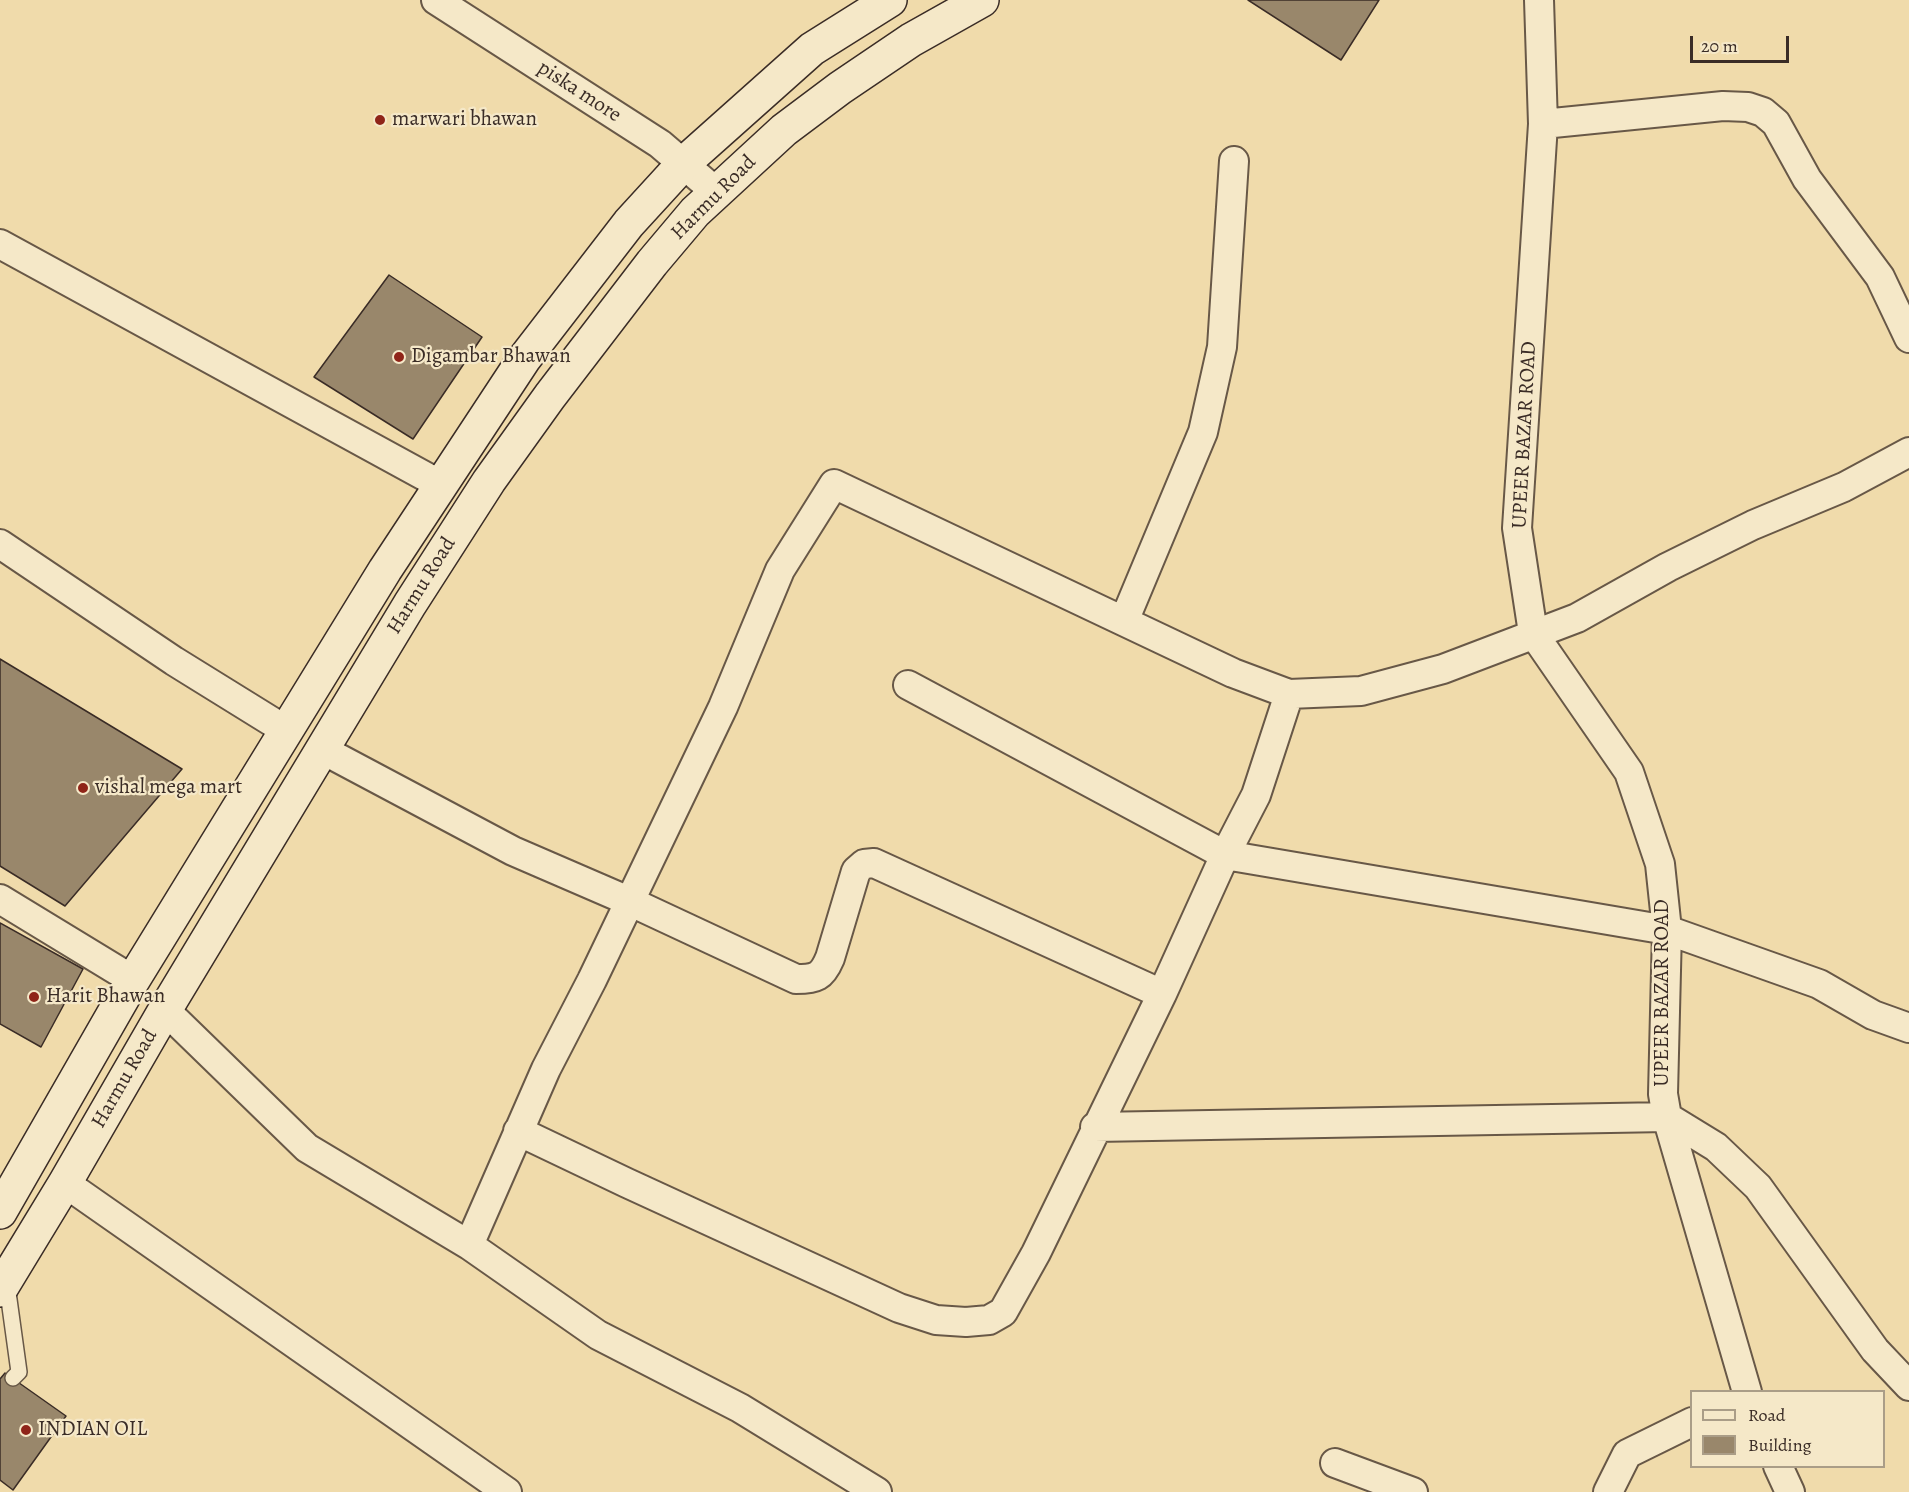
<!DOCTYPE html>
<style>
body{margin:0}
#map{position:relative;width:1909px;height:1492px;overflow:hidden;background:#f0dbab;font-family:Alegreya,serif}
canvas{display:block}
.legend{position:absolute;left:1690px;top:1390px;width:195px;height:78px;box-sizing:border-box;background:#f5e8c8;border:2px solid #aa9d87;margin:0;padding:8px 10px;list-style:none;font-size:18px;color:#3a2c26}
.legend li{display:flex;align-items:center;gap:12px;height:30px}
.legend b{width:30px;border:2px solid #aa9d87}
.scale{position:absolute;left:1690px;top:36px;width:99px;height:27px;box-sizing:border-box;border:3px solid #3a2c26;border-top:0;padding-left:8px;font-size:18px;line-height:21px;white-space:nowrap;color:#3a2c26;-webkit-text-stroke:4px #f5e8c8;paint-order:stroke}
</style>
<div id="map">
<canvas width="1909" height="1492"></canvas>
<ul class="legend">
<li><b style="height:8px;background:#f5e8c8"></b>Road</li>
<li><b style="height:16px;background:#99876b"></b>Building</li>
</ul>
<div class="scale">20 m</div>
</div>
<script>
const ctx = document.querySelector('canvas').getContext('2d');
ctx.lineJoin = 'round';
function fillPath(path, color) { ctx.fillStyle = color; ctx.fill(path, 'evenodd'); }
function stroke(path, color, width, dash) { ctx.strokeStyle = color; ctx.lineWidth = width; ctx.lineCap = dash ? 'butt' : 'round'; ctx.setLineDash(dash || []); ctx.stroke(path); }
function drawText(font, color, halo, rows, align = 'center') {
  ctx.font = font + ' Alegreya,serif'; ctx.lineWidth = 4.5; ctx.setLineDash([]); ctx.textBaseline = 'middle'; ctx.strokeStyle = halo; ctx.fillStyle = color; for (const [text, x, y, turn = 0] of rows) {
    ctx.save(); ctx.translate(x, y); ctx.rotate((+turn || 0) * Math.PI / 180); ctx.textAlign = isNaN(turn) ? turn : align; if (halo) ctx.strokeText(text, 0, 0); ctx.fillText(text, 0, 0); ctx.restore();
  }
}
const building = new Path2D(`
 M 1248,0 L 1379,0 L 1341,60 Z
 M 389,275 L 482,337 L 413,439 L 314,377 Z
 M 0,659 L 182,769 L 65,906 L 0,866 Z
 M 0,923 L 83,969 L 41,1047 L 0,1024 Z
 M 5,1373 L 66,1416 L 13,1490 L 0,1480 L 0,1379 Z`);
fillPath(building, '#99876b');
stroke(building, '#3a2c26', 1.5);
const service = new Path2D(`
 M 7,1285 L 19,1372 L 13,1378`);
const minor = new Path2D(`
 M 436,0 L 660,144 L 716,192
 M 1539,0 L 1543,124 L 1517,528 L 1533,633 L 1629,772 L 1660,864 L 1667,930 L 1663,1094 L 1667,1117 L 1716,1147 L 1758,1187 L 1875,1350 L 1909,1386
 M 1543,124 L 1723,106 L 1748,107 L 1763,112 L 1776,123 L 1807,179 L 1880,277 L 1909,338
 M 0,244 L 441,485
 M 0,544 L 174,661 L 287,731
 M 1124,621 L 1203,432 L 1222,347 L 1234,161
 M 908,685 L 1225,855 L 1667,930 L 1819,984 L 1873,1015 L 1909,1028
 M 323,750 L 513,851 L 631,902 L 796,979 C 816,979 822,977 830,958 L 856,871 L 864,864 L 874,863 L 1162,994
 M 0,899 L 133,980
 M 165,1010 L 307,1148 L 469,1245 L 598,1335 L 740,1408 L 877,1492
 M 1095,1127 L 1667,1117 L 1747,1392
 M 518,1131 L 627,1183 L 899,1308 L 936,1320 L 966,1322 L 989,1320 L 1003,1312 L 1036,1253 L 1162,994 L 1225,855 L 1256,795 L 1289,694
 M 65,1183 L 507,1492
 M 469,1245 L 546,1069 L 592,980 L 723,707 L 780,570 L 834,484 L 1233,673 L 1289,694 L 1361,691 L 1443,669 L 1577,618 L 1668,567 L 1753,525 L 1844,487 L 1909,452
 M 1335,1463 L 1413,1492
 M 1778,1466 L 1790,1492
 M 1608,1492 L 1627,1454 L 1692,1422`);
const secondary = new Path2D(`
 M 0,1212 L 133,980 L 385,570 L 524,359 L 629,223 L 683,164 L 812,49 L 890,0
 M 0,1290 L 65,1183 L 165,1010 L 410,604 L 489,481 L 550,396 L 652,263 L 695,212 L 784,130 L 840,88 L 911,40 L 982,0`);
stroke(service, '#685847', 18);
stroke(minor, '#685847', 32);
stroke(secondary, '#3a2c26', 36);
stroke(service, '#f5e8c8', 15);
stroke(minor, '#f5e8c8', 28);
stroke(secondary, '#f5e8c8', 33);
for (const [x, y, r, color] of [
 [380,120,6,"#8f2418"],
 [399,357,6,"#8f2418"],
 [83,788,6,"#8f2418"],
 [34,997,6,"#8f2418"],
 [26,1430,6,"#8f2418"]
]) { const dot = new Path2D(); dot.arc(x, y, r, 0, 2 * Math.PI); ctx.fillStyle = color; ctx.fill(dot); stroke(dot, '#f5e8c8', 2); }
drawText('21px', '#3a2c26', '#f5e8c8', [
 ["piska more",579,92,33],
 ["Harmu Road",714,198,-45],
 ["UPEER BAZAR ROAD",1525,435,-87],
 ["Harmu Road",422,586,-58],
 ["UPEER BAZAR ROAD",1663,993,-90],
 ["Harmu Road",125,1079,-60]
]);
drawText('21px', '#3a2c26', '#f5e8c8', [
 ["marwari bhawan",392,120],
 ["Digambar Bhawan",411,357],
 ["vishal mega mart",95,788],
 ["Harit Bhawan",46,997],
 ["INDIAN OIL",38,1430]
], 'left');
</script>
